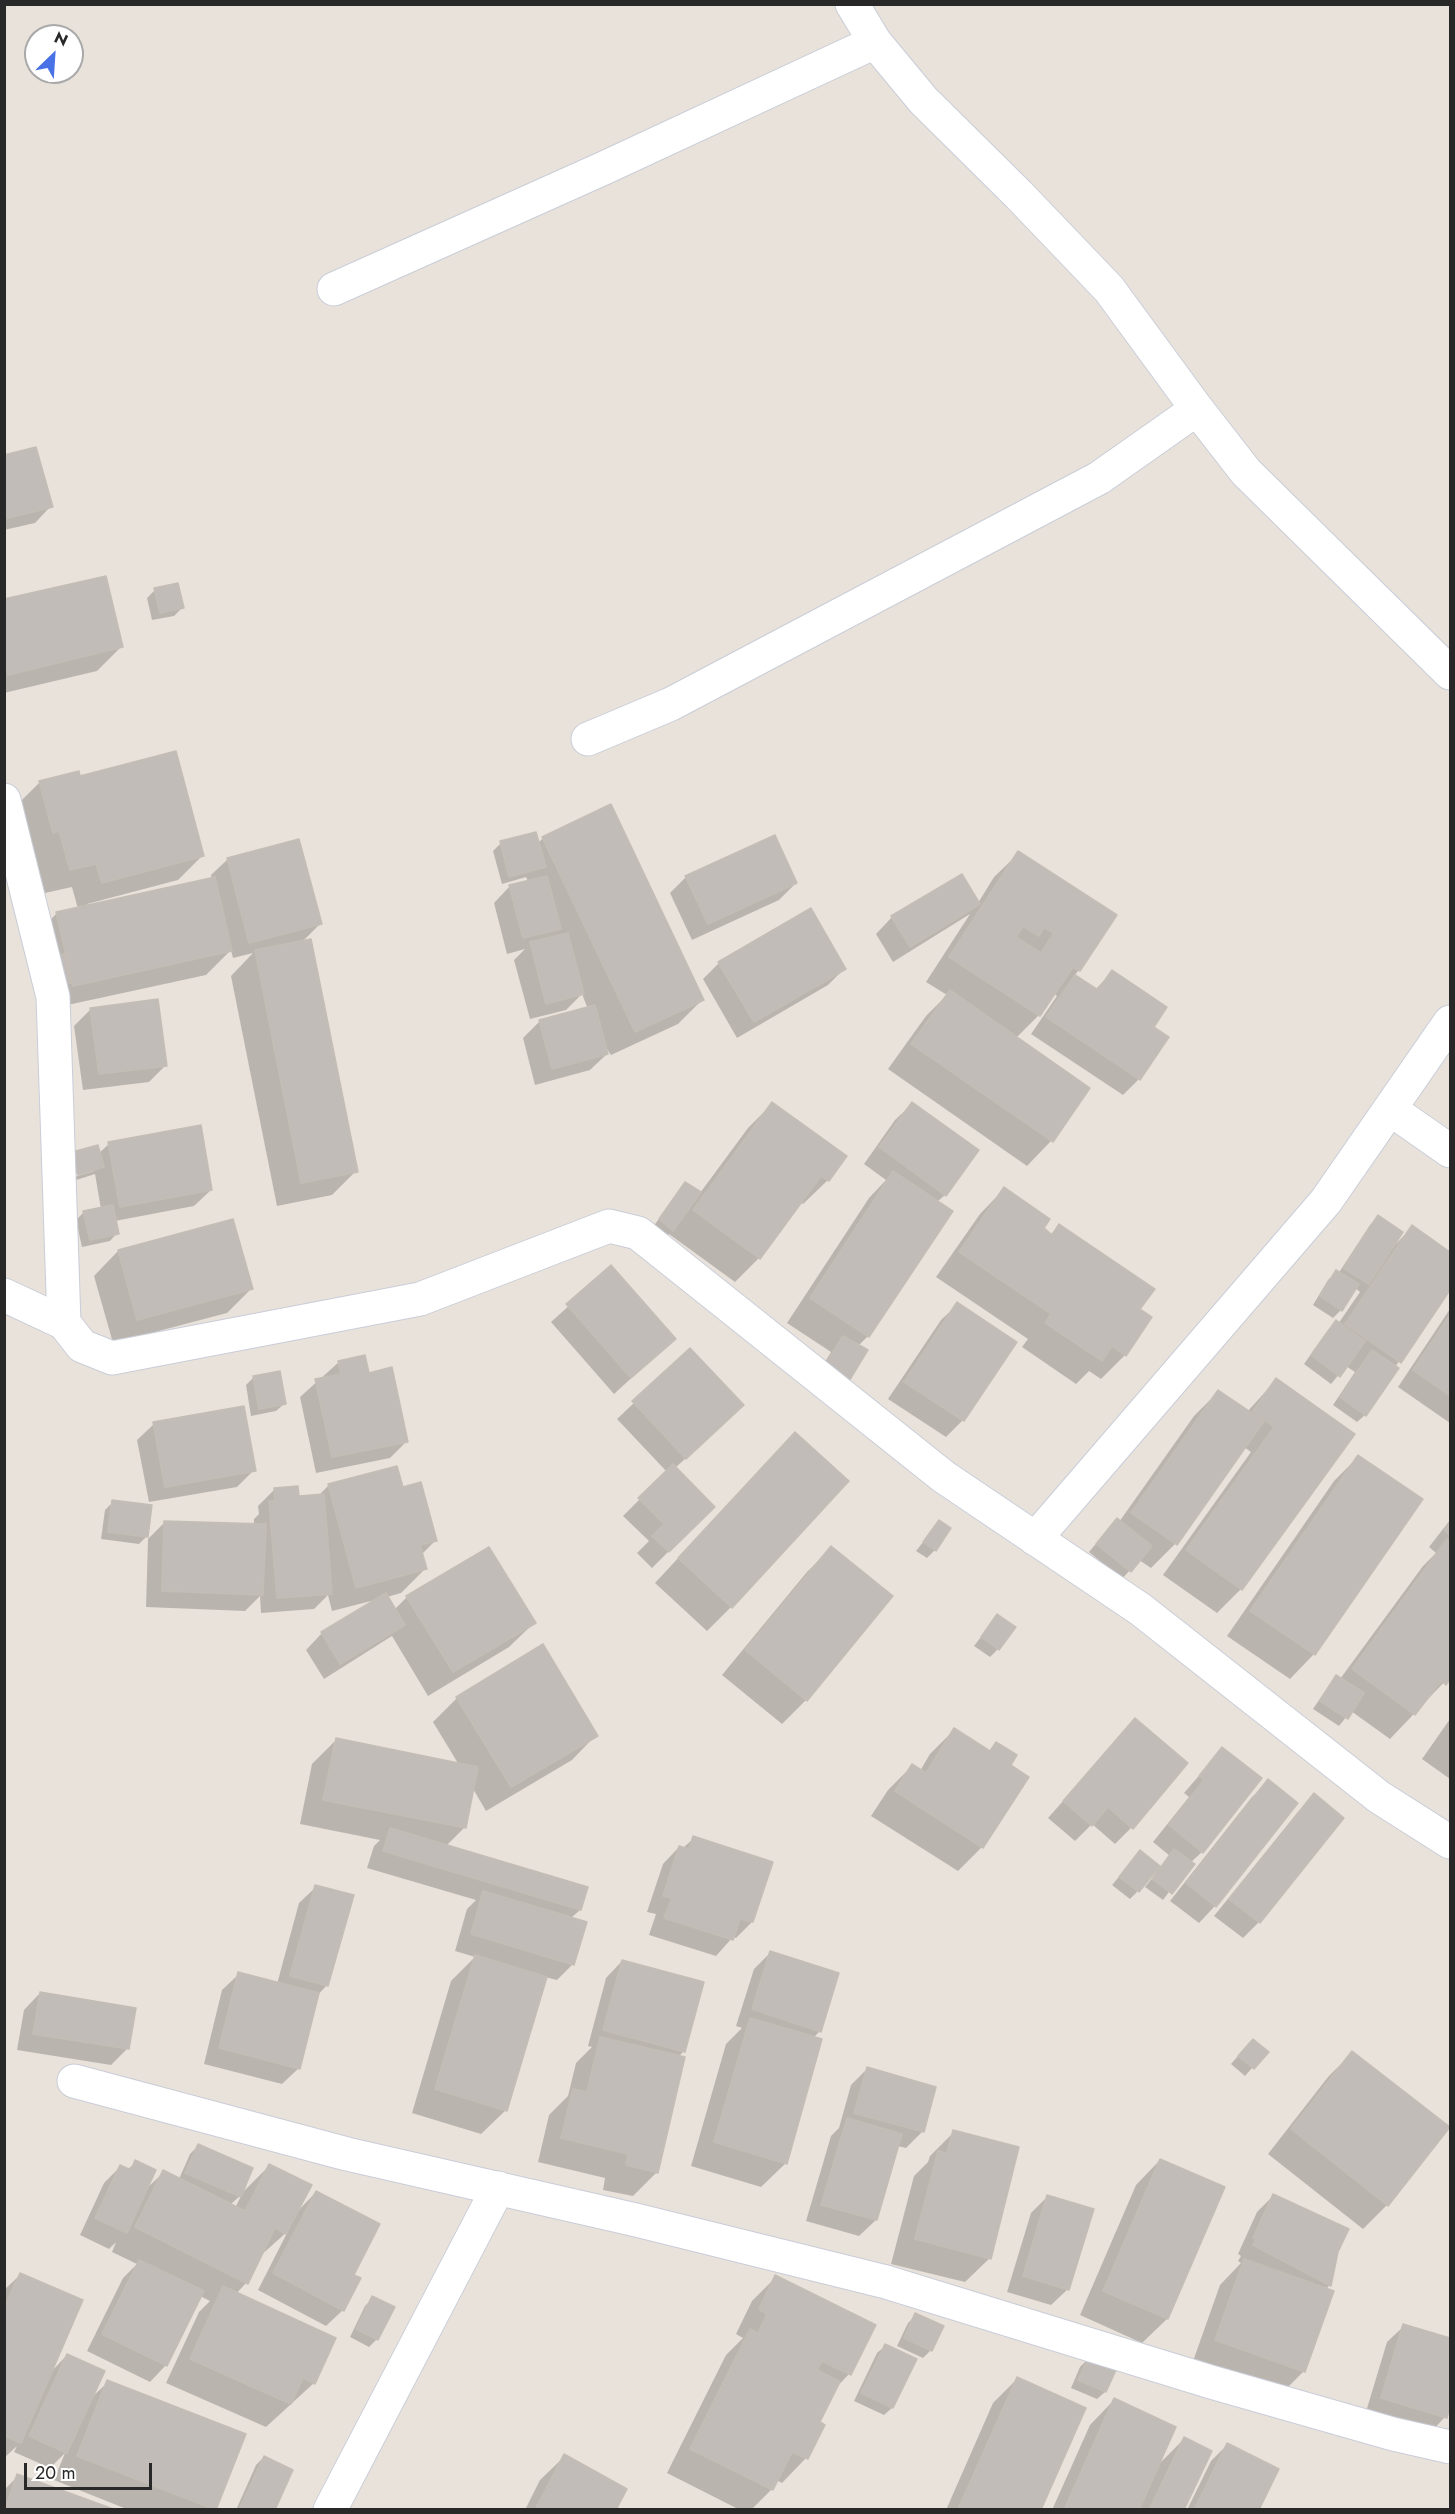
<!DOCTYPE html>
<style>
body{margin:0}
#map{position:relative;width:1455px;height:2514px;overflow:hidden;background:#e9e2db;font-family:Jost,sans-serif}
canvas{display:block}
.frame{position:absolute;inset:0;border:6px solid #282828;pointer-events:none}
.north{position:absolute;left:24px;top:24px;width:60px;height:60px;box-sizing:border-box;background:#fff;border:2px solid #a9a9a9;border-radius:50%;rotate:25deg;font-size:16px;font-weight:700;line-height:24px;text-align:center;color:#282828}
.north::after{content:'';display:block;margin:auto;width:21px;height:27px;background:#4972e7;clip-path:polygon(50% 0,100% 100%,50% 72%,0 100%)}
.scale{position:absolute;left:24px;top:2463px;width:128px;height:27px;box-sizing:border-box;border:3px solid #282828;border-top:0;padding-left:8px;font-size:18px;line-height:21px;white-space:nowrap;color:#282828;-webkit-text-stroke:4px #fff;paint-order:stroke}
</style>
<div id="map">
<canvas width="1455" height="2514"></canvas>
<div class="frame"></div>
<div class="north">N</div>
<div class="scale">20 m</div>
</div>
<script>
const ctx = document.querySelector('canvas').getContext('2d');
ctx.lineJoin = 'round';
function fillPath(path, color) { ctx.fillStyle = color; ctx.fill(path, 'evenodd'); }
function stroke(path, color, width, dash) { ctx.strokeStyle = color; ctx.lineWidth = width; ctx.lineCap = dash ? 'butt' : 'round'; ctx.setLineDash(dash || []); ctx.stroke(path); }
fillPath(new Path2D(`
 M 4,457 L 51,506 L 35,523 L 4,530 Z
 M 155,590 L 182,608 L 174,616 L 152,620 L 147,598 Z
 M 4,600 L 121,647 L 97,671 L 4,693 Z
 M 79,778 L 203,855 L 178,880 L 87,904 L 88,907 L 212,879 L 211,875 L 228,859 L 320,924 L 302,942 L 356,1171 L 332,1195 L 277,1206 L 231,976 L 253,953 L 233,958 L 231,950 L 206,975 L 49,1009 L 33,938 L 57,913 L 78,909 L 72,887 L 45,893 L 35,854 L 29,856 L 15,807 L 40,782 Z
 M 543,838 L 703,999 L 678,1024 L 611,1055 L 605,1046 L 607,1054 L 590,1070 L 535,1085 L 523,1038 L 539,1022 L 588,1009 L 582,994 L 566,1010 L 530,1019 L 514,960 L 525,949 L 507,954 L 494,903 L 510,886 L 528,882 L 526,877 L 502,884 L 493,851 L 501,843 L 538,843 Z
 M 1019,853 L 1079,970 L 1074,976 L 1095,990 L 1112,972 L 1152,1027 L 1139,1079 L 1123,1095 L 1031,1034 L 1057,996 L 1053,993 L 1039,1015 L 1016,1038 L 1088,1089 L 1051,1141 L 1027,1166 L 888,1069 L 926,1016 L 947,995 L 926,982 L 970,914 L 893,962 L 876,934 L 892,917 L 978,903 L 994,877 Z
 M 686,877 L 796,883 L 779,900 L 692,940 L 670,893 Z
 M 719,963 L 844,969 L 828,985 L 737,1038 L 703,979 Z
 M 91,1009 L 166,1065 L 149,1082 L 83,1090 L 74,1026 Z
 M 772,1104 L 845,1157 L 828,1180 L 803,1204 L 800,1202 L 759,1258 L 735,1282 L 669,1234 L 665,1238 L 652,1228 L 686,1184 L 700,1193 L 748,1128 Z
 M 912,1104 L 945,1195 L 937,1202 L 868,1336 L 858,1346 L 817,1375 L 831,1352 L 787,1323 L 869,1198 L 886,1180 L 864,1164 L 895,1120 Z
 M 199,1127 L 211,1190 L 194,1206 L 115,1221 L 117,1233 L 110,1241 L 82,1247 L 76,1220 L 84,1212 L 101,1209 L 95,1174 L 70,1182 L 64,1162 L 72,1154 L 97,1147 L 99,1153 L 109,1144 ZM 94,1168 L 94,1171 L 71,1178 L 70,1175 Z
 M 1004,1189 L 1050,1235 L 1059,1226 L 1138,1310 L 1125,1355 L 1101,1379 L 1089,1371 L 1076,1384 L 1022,1347 L 1028,1339 L 936,1277 L 980,1214 Z
 M 1378,1217 L 1396,1244 L 1412,1227 L 1450,1254 L 1450,1287 L 1395,1367 L 1365,1415 L 1357,1422 L 1333,1405 L 1355,1372 L 1346,1366 L 1331,1384 L 1304,1364 L 1328,1330 L 1336,1322 L 1338,1324 L 1360,1292 L 1355,1288 L 1341,1310 L 1333,1318 L 1313,1305 L 1328,1280 L 1336,1272 L 1338,1274 L 1370,1225 Z
 M 118,1251 L 251,1289 L 227,1313 L 113,1343 L 94,1276 Z
 M 611,1268 L 674,1339 L 614,1394 L 551,1322 Z
 M 958,1304 L 1015,1342 L 963,1420 L 946,1437 L 888,1399 L 941,1320 Z
 M 1450,1309 L 1450,1423 L 1398,1387 Z
 M 690,1350 L 726,1422 L 675,1468 L 713,1507 L 652,1568 L 637,1553 L 649,1541 L 623,1516 L 667,1472 L 617,1419 Z
 M 339,1362 L 406,1442 L 390,1458 L 316,1473 L 300,1397 Z
 M 254,1377 L 284,1404 L 276,1411 L 251,1416 L 246,1385 Z
 M 1276,1380 L 1353,1435 L 1241,1589 L 1217,1613 L 1163,1575 L 1251,1452 L 1244,1447 L 1175,1544 L 1151,1568 L 1139,1560 L 1122,1579 L 1089,1552 L 1109,1528 L 1119,1522 L 1194,1416 L 1218,1392 L 1247,1412 Z
 M 154,1424 L 254,1470 L 237,1487 L 149,1502 L 137,1440 Z
 M 1359,1456 L 1421,1499 L 1314,1654 L 1290,1679 L 1227,1636 L 1334,1481 Z
 M 771,1458 L 731,1607 L 707,1631 L 655,1583 Z
 M 329,1485 L 402,1488 L 435,1541 L 421,1555 L 425,1569 L 401,1593 L 387,1597 L 394,1610 L 407,1597 L 534,1623 L 509,1647 L 428,1696 L 392,1636 L 324,1679 L 306,1650 L 322,1633 L 375,1600 L 332,1611 L 328,1595 L 314,1609 L 261,1613 L 260,1596 L 245,1611 L 146,1607 L 148,1539 L 165,1522 L 254,1526 L 254,1519 L 259,1514 L 258,1506 L 275,1489 L 298,1497 L 318,1496 Z
 M 113,1502 L 147,1536 L 139,1544 L 101,1539 L 105,1510 Z
 M 1450,1520 L 1450,1676 L 1390,1739 L 1351,1711 L 1339,1726 L 1313,1709 L 1329,1685 L 1336,1677 L 1340,1679 L 1423,1566 L 1436,1553 L 1429,1547 Z
 M 939,1522 L 935,1550 L 927,1558 L 916,1551 Z
 M 831,1548 L 806,1700 L 782,1724 L 722,1675 L 807,1572 Z
 M 997,1616 L 998,1649 L 990,1657 L 974,1646 Z
 M 457,1698 L 596,1735 L 572,1760 L 486,1811 L 472,1787 L 464,1828 L 446,1846 L 580,1910 L 571,1918 L 573,1964 L 557,1980 L 545,1977 L 506,2110 L 481,2134 L 412,2113 L 451,1981 L 475,1957 L 455,1951 L 467,1909 L 476,1900 L 367,1868 L 374,1846 L 380,1840 L 300,1824 L 312,1764 L 336,1740 L 459,1765 L 433,1722 Z
 M 1450,1719 L 1450,1779 L 1422,1759 Z
 M 1135,1720 L 1132,1827 L 1115,1844 L 1092,1824 L 1075,1841 L 1048,1818 Z
 M 954,1730 L 988,1752 L 996,1743 L 1009,1765 L 982,1847 L 958,1871 L 871,1816 L 888,1790 L 912,1766 L 920,1771 L 930,1754 Z
 M 1222,1749 L 1202,1852 L 1190,1863 L 1163,1900 L 1145,1887 L 1170,1856 L 1153,1842 L 1189,1797 L 1184,1793 Z
 M 1269,1781 L 1215,1906 L 1199,1923 L 1170,1901 L 1252,1797 Z
 M 1314,1795 L 1259,1922 L 1243,1938 L 1214,1916 L 1298,1812 Z
 M 694,1838 L 752,1922 L 736,1938 L 733,1937 L 716,1956 L 649,1935 L 656,1914 L 647,1912 L 663,1864 L 679,1847 L 683,1848 Z
 M 1140,1852 L 1138,1891 L 1130,1899 L 1112,1885 Z
 M 316,1887 L 327,1985 L 317,1996 L 299,2068 L 282,2084 L 204,2064 L 222,1990 L 239,1974 L 277,1984 L 299,1903 Z
 M 770,1953 L 820,2031 L 813,2038 L 786,2163 L 761,2187 L 691,2166 L 726,2044 L 742,2028 L 736,2026 L 754,1969 Z
 M 622,1961 L 684,2051 L 678,2057 L 657,2172 L 633,2196 L 603,2190 L 605,2178 L 538,2162 L 549,2115 L 568,2096 L 576,2063 L 592,2047 L 588,2046 L 606,1978 Z
 M 40,1993 L 134,2009 L 127,2049 L 111,2065 L 17,2050 L 24,2010 Z
 M 1245,2048 L 1266,2052 L 1245,2076 L 1231,2064 Z
 M 1352,2053 L 1387,2205 L 1363,2229 L 1268,2154 L 1328,2077 Z
 M 867,2069 L 934,2088 L 922,2132 L 906,2148 L 897,2146 L 876,2220 L 859,2236 L 806,2221 L 831,2136 L 839,2128 L 851,2085 Z
 M 954,2132 L 990,2258 L 965,2282 L 891,2264 L 914,2176 L 928,2162 L 930,2156 Z
 M 198,2146 L 241,2194 L 269,2166 L 297,2212 L 316,2192 L 352,2276 L 343,2310 L 326,2326 L 258,2290 L 288,2231 L 259,2257 L 246,2283 L 236,2294 L 314,2383 L 266,2427 L 166,2383 L 199,2312 L 210,2301 L 200,2296 L 166,2365 L 150,2382 L 87,2351 L 123,2278 L 137,2264 L 112,2252 L 116,2242 L 109,2249 L 80,2235 L 104,2183 L 120,2167 L 127,2170 L 136,2162 L 146,2189 L 164,2172 L 179,2179 L 190,2154 ZM 242,2194 L 235,2208 L 230,2205 Z
 M 1160,2160 L 1223,2187 L 1167,2319 L 1142,2343 L 1080,2315 L 1136,2185 Z
 M 1048,2196 L 1068,2289 L 1051,2305 L 1007,2292 L 1031,2213 Z
 M 1273,2196 L 1336,2251 L 1330,2285 L 1325,2290 L 1304,2371 L 1280,2395 L 1192,2364 L 1220,2285 L 1241,2263 L 1238,2261 L 1241,2256 L 1238,2254 L 1257,2212 Z
 M 20,2275 L 51,2372 L 67,2355 L 90,2399 L 108,2382 L 244,2435 L 215,2510 L 129,2510 L 54,2480 L 65,2453 L 50,2468 L 14,2452 L 17,2446 L 4,2458 L 4,2290 Z
 M 776,2277 L 874,2325 L 849,2374 L 835,2389 L 818,2422 L 823,2425 L 806,2458 L 782,2483 L 776,2480 L 772,2489 L 751,2510 L 740,2510 L 667,2473 L 726,2355 L 743,2338 L 736,2334 L 752,2301 Z
 M 373,2298 L 377,2339 L 369,2347 L 350,2337 L 365,2306 Z
 M 916,2315 L 931,2350 L 923,2358 L 897,2346 L 908,2323 Z
 M 1404,2326 L 1450,2340 L 1450,2400 L 1445,2417 L 1429,2434 L 1365,2415 L 1387,2342 Z
 M 885,2346 L 892,2408 L 884,2415 L 854,2401 L 877,2353 Z
 M 1088,2359 L 1114,2371 L 1105,2392 L 1097,2399 L 1071,2388 L 1080,2367 Z
 M 1017,2379 L 1040,2510 L 946,2510 L 993,2403 Z
 M 1114,2400 L 1157,2466 L 1184,2439 L 1183,2510 L 1052,2510 L 1090,2425 Z
 M 1227,2445 L 1257,2510 L 1187,2510 L 1211,2461 Z
 M 565,2456 L 615,2510 L 525,2510 L 540,2480 Z
 M 264,2457 L 273,2510 L 236,2510 L 256,2465 Z
 M 18,2476 L 111,2510 L 4,2510 L 4,2490 Z`), '#0003');
const building = new Path2D(`
 M 36,447 L 53,507 L 4,519 L 4,455 Z
 M 106,576 L 123,647 L 8,675 L 4,661 L 4,599 Z
 M 178,583 L 184,608 L 160,613 L 154,588 Z
 M 176,751 L 204,856 L 102,883 L 96,864 L 70,870 L 59,831 L 53,833 L 39,781 L 79,771 L 80,776 Z
 M 611,804 L 704,1000 L 635,1032 L 542,837 Z
 M 536,832 L 546,867 L 509,877 L 500,841 Z
 M 775,835 L 797,883 L 708,924 L 685,876 Z
 M 299,839 L 322,924 L 249,943 L 227,858 Z
 M 1018,851 L 1117,915 L 1080,971 L 1073,967 L 1040,1016 L 949,957 ZM 1023,926 L 1039,936 L 1044,927 L 1054,933 L 1041,953 L 1016,937 Z
 M 962,874 L 980,904 L 910,947 L 891,916 Z
 M 547,876 L 561,929 L 523,938 L 509,885 Z
 M 215,877 L 232,951 L 73,986 L 56,912 Z
 M 811,908 L 846,969 L 754,1022 L 718,962 Z
 M 568,933 L 584,994 L 546,1004 L 530,942 Z
 M 311,939 L 358,1172 L 301,1183 L 255,950 Z
 M 64,954 L 71,983 L 55,987 L 47,958 Z
 M 1112,970 L 1167,1007 L 1154,1027 L 1169,1037 L 1140,1080 L 1046,1017 L 1075,975 L 1098,990 Z
 M 950,990 L 1090,1088 L 1053,1142 L 911,1044 Z
 M 158,999 L 167,1066 L 99,1074 L 90,1008 Z
 M 595,1005 L 608,1054 L 552,1069 L 539,1020 Z
 M 772,1102 L 847,1156 L 829,1181 L 821,1176 L 760,1259 L 693,1210 Z
 M 912,1102 L 979,1150 L 946,1196 L 879,1147 Z
 M 201,1125 L 212,1190 L 120,1207 L 108,1142 Z
 M 98,1145 L 104,1167 L 78,1175 L 72,1152 Z
 M 893,1171 L 953,1211 L 869,1337 L 810,1298 Z
 M 685,1182 L 701,1192 L 673,1231 L 659,1219 Z
 M 1004,1187 L 1050,1219 L 1044,1228 L 1052,1235 L 1059,1224 L 1155,1289 L 1140,1309 L 1152,1317 L 1126,1356 L 1112,1346 L 1102,1361 L 1045,1323 L 1051,1314 L 959,1252 Z
 M 113,1205 L 119,1234 L 90,1240 L 83,1211 Z
 M 1378,1215 L 1403,1232 L 1369,1284 L 1343,1268 Z
 M 233,1219 L 253,1289 L 137,1320 L 118,1250 Z
 M 1412,1225 L 1450,1252 L 1450,1290 L 1401,1363 L 1345,1324 Z
 M 611,1265 L 676,1339 L 631,1378 L 566,1304 Z
 M 1336,1270 L 1359,1284 L 1342,1311 L 1320,1296 Z
 M 957,1302 L 1017,1342 L 964,1421 L 904,1382 Z
 M 1450,1315 L 1450,1396 L 1413,1370 Z
 M 1336,1320 L 1365,1341 L 1340,1377 L 1311,1355 Z
 M 843,1336 L 868,1350 L 849,1381 L 824,1366 Z
 M 690,1348 L 744,1405 L 686,1459 L 632,1401 Z
 M 1372,1350 L 1399,1368 L 1366,1416 L 1340,1397 Z
 M 365,1355 L 369,1373 L 392,1367 L 408,1442 L 332,1457 L 315,1379 L 341,1374 L 338,1361 Z
 M 280,1371 L 286,1404 L 259,1409 L 253,1376 Z
 M 1276,1378 L 1355,1434 L 1242,1590 L 1186,1550 L 1274,1427 L 1253,1411 Z
 M 1218,1390 L 1264,1421 L 1177,1545 L 1131,1513 Z
 M 244,1406 L 256,1471 L 165,1487 L 153,1422 Z
 M 795,1432 L 849,1481 L 732,1608 L 678,1558 Z
 M 1358,1455 L 1423,1499 L 1315,1655 L 1250,1611 Z
 M 673,1464 L 715,1507 L 669,1552 L 652,1536 L 664,1524 L 638,1498 Z
 M 397,1466 L 403,1487 L 421,1482 L 437,1541 L 420,1545 L 427,1569 L 356,1588 L 328,1484 Z
 M 298,1486 L 299,1496 L 324,1494 L 332,1594 L 277,1598 L 269,1501 L 275,1501 L 274,1488 Z
 M 112,1500 L 152,1505 L 148,1537 L 108,1532 Z
 M 1117,1518 L 1152,1546 L 1131,1572 L 1096,1544 Z
 M 939,1520 L 951,1528 L 936,1551 L 923,1542 Z
 M 164,1521 L 266,1524 L 263,1595 L 162,1591 Z
 M 1450,1522 L 1450,1535 L 1444,1530 Z
 M 1447,1539 L 1450,1542 L 1450,1679 L 1446,1685 L 1441,1681 L 1415,1715 L 1352,1669 Z
 M 831,1546 L 893,1596 L 807,1701 L 745,1650 Z
 M 489,1547 L 536,1623 L 453,1672 L 406,1596 Z
 M 386,1593 L 405,1625 L 340,1664 L 321,1632 Z
 M 997,1614 L 1016,1627 L 999,1650 L 981,1637 Z
 M 543,1644 L 598,1736 L 511,1787 L 456,1697 Z
 M 1336,1675 L 1364,1693 L 1348,1719 L 1320,1701 Z
 M 1135,1718 L 1188,1763 L 1133,1829 L 1108,1807 L 1092,1826 L 1063,1801 Z
 M 954,1728 L 990,1751 L 996,1742 L 1017,1755 L 1011,1765 L 1029,1777 L 983,1848 L 895,1791 L 912,1764 L 926,1773 Z
 M 336,1738 L 478,1767 L 466,1828 L 323,1800 Z
 M 1222,1747 L 1262,1778 L 1203,1853 L 1169,1825 L 1204,1780 L 1199,1776 Z
 M 1268,1779 L 1298,1803 L 1216,1907 L 1186,1883 Z
 M 1314,1793 L 1344,1818 L 1260,1923 L 1229,1899 Z
 M 390,1828 L 588,1887 L 581,1910 L 383,1851 Z
 M 693,1836 L 773,1862 L 753,1922 L 740,1919 L 733,1940 L 664,1918 L 672,1898 L 663,1896 L 679,1846 L 689,1849 Z
 M 1174,1849 L 1195,1864 L 1172,1894 L 1152,1879 Z
 M 1140,1850 L 1160,1866 L 1139,1892 L 1119,1877 Z
 M 315,1885 L 354,1895 L 328,1986 L 290,1976 Z
 M 483,1891 L 587,1922 L 574,1965 L 471,1934 Z
 M 770,1951 L 839,1973 L 821,2032 L 752,2009 Z
 M 475,1955 L 547,1977 L 507,2111 L 435,2089 Z
 M 622,1960 L 704,1982 L 685,2052 L 603,2030 Z
 M 238,1972 L 319,1993 L 300,2069 L 219,2048 Z
 M 40,1992 L 136,2008 L 129,2049 L 33,2034 Z
 M 750,2018 L 822,2039 L 787,2164 L 714,2142 Z
 M 600,2037 L 685,2057 L 658,2173 L 626,2165 L 628,2154 L 561,2138 L 573,2089 L 587,2092 Z
 M 1253,2039 L 1269,2052 L 1254,2069 L 1238,2056 Z
 M 1352,2051 L 1450,2127 L 1388,2206 L 1291,2129 Z
 M 867,2067 L 936,2087 L 924,2132 L 854,2113 Z
 M 847,2118 L 902,2134 L 877,2220 L 821,2205 Z
 M 953,2130 L 1019,2147 L 991,2259 L 915,2239 L 938,2151 L 947,2153 Z
 M 198,2144 L 253,2168 L 241,2197 L 185,2173 Z
 M 1160,2159 L 1225,2187 L 1168,2319 L 1103,2291 Z
 M 135,2160 L 156,2170 L 127,2233 L 95,2218 L 120,2165 L 131,2170 Z
 M 269,2164 L 312,2185 L 286,2234 L 275,2228 L 248,2284 L 135,2227 L 163,2170 L 245,2211 Z
 M 316,2191 L 380,2224 L 354,2275 L 361,2278 L 344,2311 L 273,2273 Z
 M 1273,2194 L 1349,2229 L 1338,2252 L 1331,2286 L 1253,2245 L 1256,2239 L 1253,2238 Z
 M 1047,2195 L 1094,2209 L 1069,2290 L 1023,2276 Z
 M 1244,2259 L 1334,2291 L 1305,2372 L 1215,2340 Z
 M 139,2260 L 204,2291 L 167,2366 L 102,2334 Z
 M 20,2273 L 83,2300 L 21,2443 L 4,2436 L 4,2308 Z
 M 775,2275 L 876,2325 L 851,2375 L 822,2361 L 817,2370 L 840,2382 L 820,2422 L 825,2425 L 808,2459 L 792,2452 L 773,2490 L 690,2449 L 750,2329 L 758,2333 L 767,2314 L 759,2309 Z
 M 223,2286 L 336,2338 L 315,2384 L 303,2378 L 291,2404 L 190,2359 Z
 M 372,2296 L 395,2307 L 378,2340 L 356,2329 Z
 M 915,2313 L 944,2326 L 932,2351 L 904,2338 Z
 M 1403,2324 L 1450,2338 L 1450,2405 L 1447,2418 L 1381,2398 Z
 M 885,2344 L 917,2359 L 893,2408 L 861,2393 Z
 M 67,2354 L 105,2371 L 67,2453 L 29,2436 Z
 M 1088,2358 L 1116,2370 L 1106,2392 L 1078,2380 Z
 M 1017,2377 L 1086,2408 L 1041,2510 L 965,2510 L 959,2507 Z
 M 107,2380 L 246,2434 L 216,2510 L 77,2456 Z
 M 1114,2398 L 1176,2427 L 1139,2510 L 1064,2510 Z
 M 1184,2437 L 1212,2451 L 1184,2510 L 1149,2510 Z
 M 1227,2443 L 1279,2469 L 1259,2510 L 1194,2510 Z
 M 564,2454 L 627,2489 L 616,2510 L 535,2510 Z
 M 264,2456 L 293,2470 L 275,2510 L 239,2510 Z
 M 17,2474 L 116,2510 L 5,2510 Z`);
fillPath(building, '#c1bcb7');
stroke(building, '#c4bdb5', 1.5);
const street = new Path2D(`
 M 852,4 L 875,42 L 923,100 L 1019,195 L 1109,289 L 1197,409 L 1246,472 L 1450,673
 M 334,289 L 604,168 L 875,42
 M 588,739 L 671,704 L 1099,478 L 1197,409
 M 4,800 L 53,997 L 64,1323 L 82,1346 L 112,1358 L 420,1299 L 609,1226 L 638,1233 L 944,1477 L 1140,1609 L 1379,1797 L 1450,1842
 M 1390,1109 L 1450,1151
 M 4,1295 L 64,1323
 M 1035,1539 L 1326,1201 L 1450,1022
 M 74,2081 L 347,2154 L 636,2220 L 886,2282 L 1211,2382 L 1393,2434 L 1450,2447
 M 330,2510 L 498,2188`);
stroke(street, '#c9cdd8', 35);
stroke(street, '#fff', 33);
</script>
